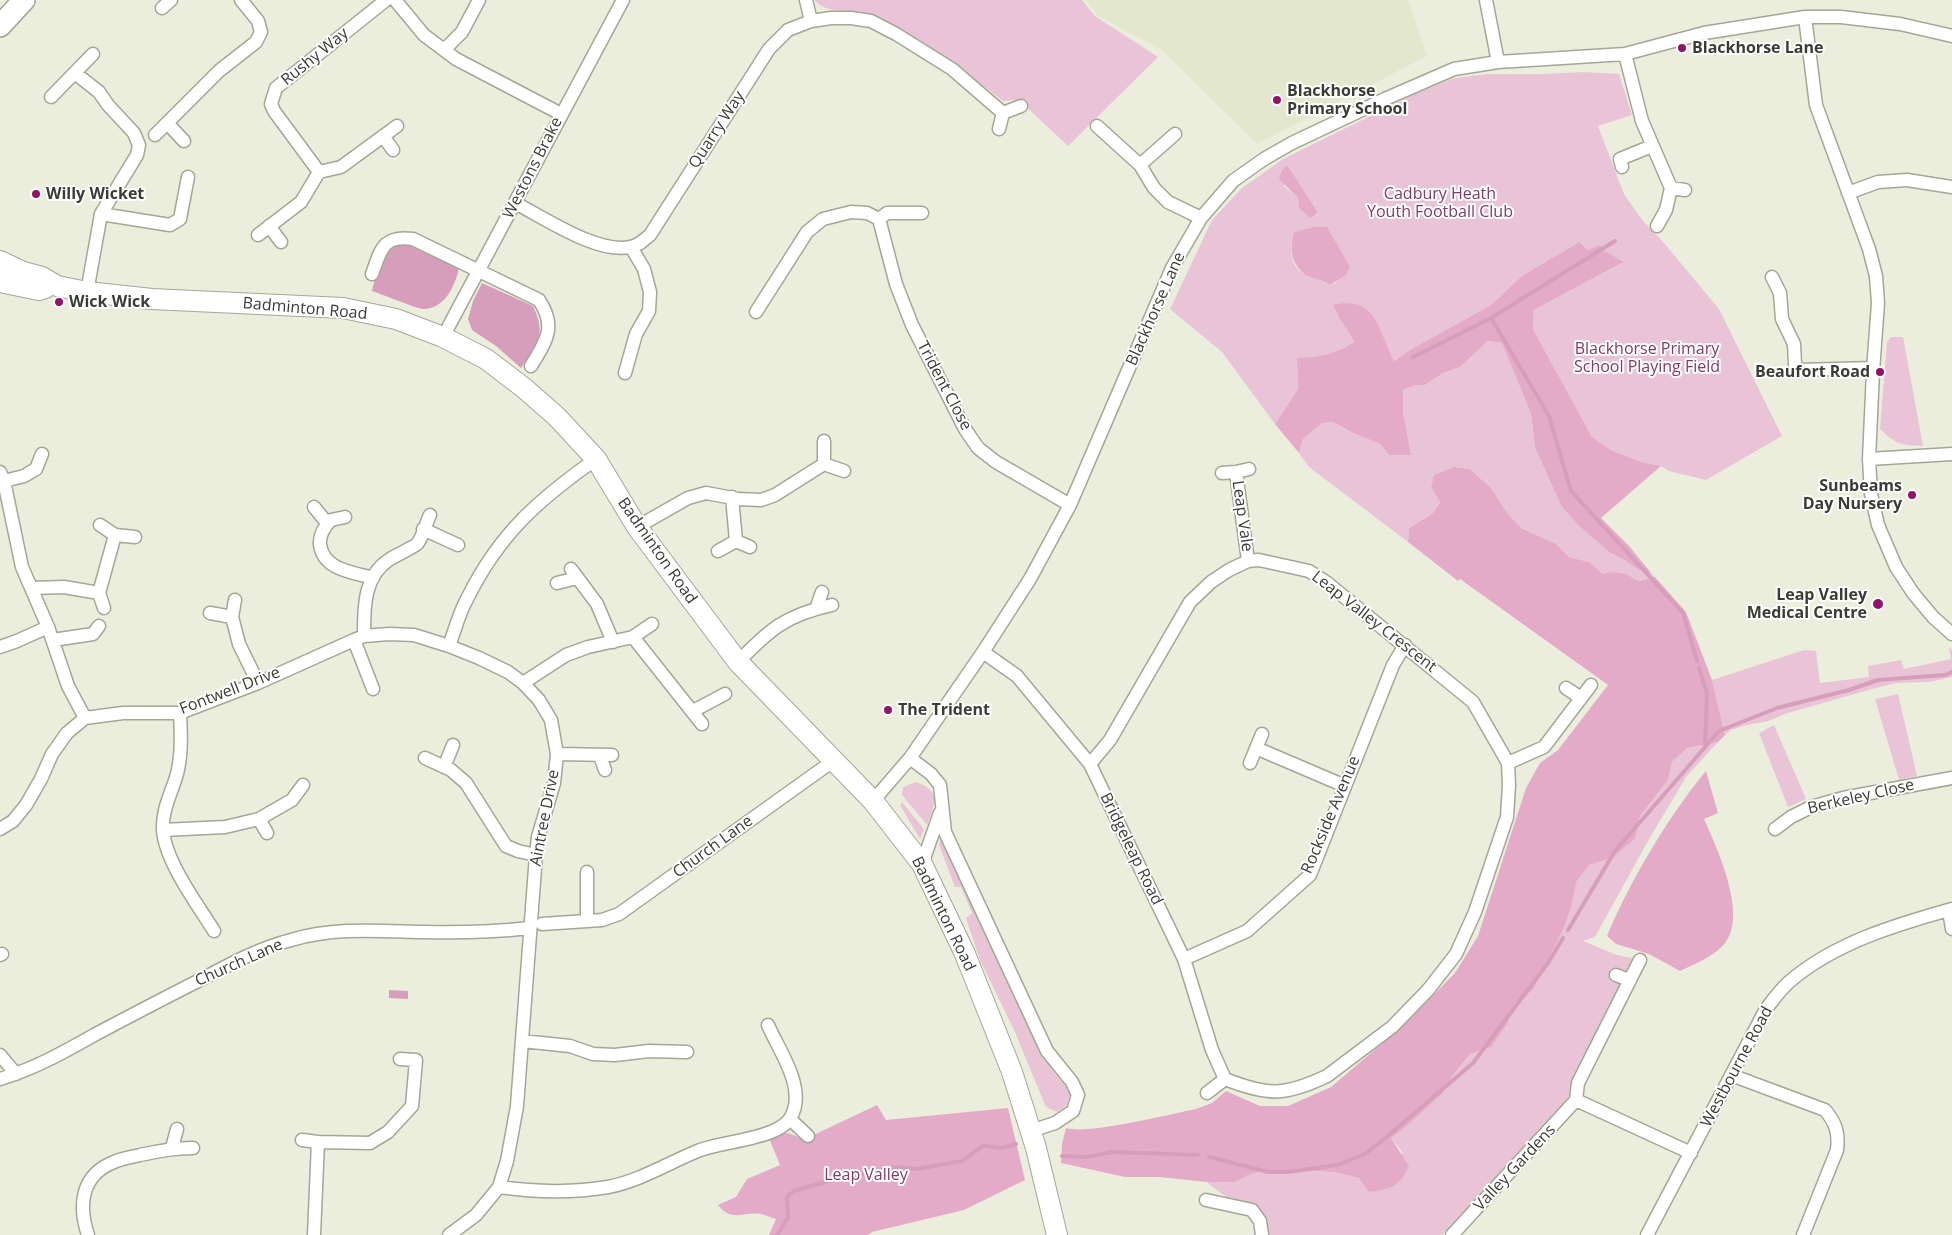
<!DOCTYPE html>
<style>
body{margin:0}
canvas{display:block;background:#eceedd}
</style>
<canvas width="1952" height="1235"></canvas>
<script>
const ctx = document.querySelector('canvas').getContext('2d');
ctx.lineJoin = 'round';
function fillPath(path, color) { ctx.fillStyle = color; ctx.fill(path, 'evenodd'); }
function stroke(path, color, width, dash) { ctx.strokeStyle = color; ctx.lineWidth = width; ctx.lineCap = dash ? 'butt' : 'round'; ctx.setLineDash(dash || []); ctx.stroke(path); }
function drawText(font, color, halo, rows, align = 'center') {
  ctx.font = font + ' "Open Sans",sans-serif'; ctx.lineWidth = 4; ctx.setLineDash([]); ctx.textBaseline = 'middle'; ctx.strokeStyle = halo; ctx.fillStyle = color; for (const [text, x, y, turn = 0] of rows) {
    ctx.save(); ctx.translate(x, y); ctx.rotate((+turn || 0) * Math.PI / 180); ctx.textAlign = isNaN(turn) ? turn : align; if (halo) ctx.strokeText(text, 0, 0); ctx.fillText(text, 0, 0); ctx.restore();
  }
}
fillPath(new Path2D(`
 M 1086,0 L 1408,0 L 1427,56 L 1257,144 L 1162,50 L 1098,16 Z`), '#e3e7ce');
fillPath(new Path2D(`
 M 814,0 L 1082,0 L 1095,16 L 1158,57 L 1068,146 L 1019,100 L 1003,101 C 960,68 916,32 864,14 C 847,8 828,15 814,0 Z
 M 1584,72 L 1619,74 L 1632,115 L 1598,126 L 1624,194 L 1643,221 L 1664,243 L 1719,309 L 1782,436 L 1706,480 L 1669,471 L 1661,466 L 1641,462 L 1611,450 L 1592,437 L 1533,329 L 1534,310 L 1623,263 L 1603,250 L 1588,250 L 1581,242 L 1523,275 L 1491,305 L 1408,351 L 1393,361 L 1388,350 L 1333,305 L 1336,313 L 1348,328 L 1354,342 C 1336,354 1318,358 1297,359 L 1298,389 L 1275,424 L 1222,352 L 1170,309 L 1212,220 L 1242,188 L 1283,159 L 1417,93 L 1455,78 L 1488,74 L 1542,74 ZM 1287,166 L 1288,166 L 1318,214 L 1310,217 L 1299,208 L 1298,198 L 1284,186 ZM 1301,231 L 1337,282 L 1330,285 C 1321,279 1308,277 1301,272 C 1289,263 1290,244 1294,232 Z
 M 1891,337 L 1903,337 L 1923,446 C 1900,445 1897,445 1880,429 L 1887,342 Z
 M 1488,341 L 1502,343 L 1531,414 L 1535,448 L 1562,507 L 1578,525 L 1609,552 L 1626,561 L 1637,569 L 1652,574 L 1655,577 L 1639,581 L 1626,574 L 1603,574 L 1589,562 L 1569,557 L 1556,544 L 1521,528 L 1508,514 L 1491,488 L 1470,469 L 1454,467 L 1434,475 L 1431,487 L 1440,501 L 1432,514 L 1409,528 L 1408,542 L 1309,467 L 1299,453 L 1303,439 L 1322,423 L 1333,422 L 1353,433 L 1380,444 L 1389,455 L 1411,455 L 1403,411 L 1403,390 L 1416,385 L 1425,385 L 1443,373 L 1460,367 Z
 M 1949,647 L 1952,650 L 1952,677 L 1930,682 L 1896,683 L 1872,689 L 1788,713 L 1768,721 L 1743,726 L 1731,730 L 1725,735 L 1712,680 L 1804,650 L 1816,651 L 1820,683 L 1869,677 L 1868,666 L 1901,660 L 1904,669 L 1951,659 Z
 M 1898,694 L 1917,776 L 1899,780 L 1875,699 Z
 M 1774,725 L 1806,799 L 1788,807 L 1759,733 Z
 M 1718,742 L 1686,777 L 1648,841 L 1595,937 L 1583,941 L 1614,954 L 1635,959 L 1628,972 L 1612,979 L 1619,984 L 1620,990 L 1571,1083 L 1568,1098 L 1558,1112 L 1442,1235 L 1270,1235 C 1267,1226 1265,1216 1259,1209 C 1252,1201 1242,1203 1233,1200 C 1224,1196 1215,1189 1207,1182 L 1235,1182 L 1253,1173 L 1291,1170 L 1334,1172 L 1359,1178 L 1403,1153 L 1391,1138 L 1408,1125 L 1443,1093 L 1453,1075 L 1470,1054 L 1491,1047 L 1508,1023 L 1515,1003 L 1533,990 L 1564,928 L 1571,908 L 1575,882 L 1589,865 L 1612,858 L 1635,839 L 1640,816 L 1668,780 L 1672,762 L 1687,748 Z
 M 916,782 C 942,791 935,804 927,825 L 902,795 L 903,787 Z
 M 902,802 L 924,829 L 920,839 L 900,805 Z
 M 941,836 L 1039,1050 L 1055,1074 L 1071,1092 L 1066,1106 L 1057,1112 L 1046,1107 L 1014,1030 L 980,960 L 966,918 L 972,913 L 961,887 L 955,887 L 939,845 Z`), '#e9c4d6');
fillPath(new Path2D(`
 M 1287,166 L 1288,166 L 1318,213 L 1310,218 L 1299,208 L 1298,198 L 1279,179 L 1282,170 Z
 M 1315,227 L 1327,227 L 1350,267 L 1346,275 L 1330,285 C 1321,279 1317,280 1308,276 C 1291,267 1289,248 1294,232 Z
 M 1580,242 L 1588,250 L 1600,245 L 1603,250 L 1624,262 L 1534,310 L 1533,329 L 1592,437 L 1611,450 L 1641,462 L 1661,466 L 1601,518 L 1629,546 L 1652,574 L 1637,569 L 1626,561 L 1609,552 L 1578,525 L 1562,507 L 1535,448 L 1531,414 L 1502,343 L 1488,341 L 1460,367 L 1443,373 L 1425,385 L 1416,385 L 1403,390 L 1403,411 L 1411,455 L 1389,455 L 1380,444 L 1353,433 L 1333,422 L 1322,423 L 1303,439 L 1299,453 L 1275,424 L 1298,389 L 1297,358 C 1318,358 1336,354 1354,342 C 1348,328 1338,319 1333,305 C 1378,295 1378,332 1394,361 L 1408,351 L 1491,305 L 1523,275 Z
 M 1454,467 L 1470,469 L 1491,488 L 1508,514 L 1521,528 L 1556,544 L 1569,557 L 1589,562 L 1603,574 L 1613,572 L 1626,574 L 1639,581 L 1655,577 L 1686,612 L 1712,680 L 1725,735 L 1718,742 L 1687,748 L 1672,762 L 1668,780 L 1640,816 L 1635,839 L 1612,858 L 1589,865 L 1576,882 L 1571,908 L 1564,928 L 1533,990 L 1515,1003 L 1508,1023 L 1491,1047 L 1470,1054 L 1453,1075 L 1443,1093 L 1408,1125 L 1391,1138 L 1409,1166 C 1399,1187 1392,1189 1369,1192 L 1359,1178 L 1334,1172 L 1291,1170 L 1253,1173 L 1235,1182 L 1207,1182 L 1159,1177 L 1125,1177 L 1061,1163 L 1062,1144 L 1066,1128 C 1087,1135 1171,1114 1196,1109 L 1212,1103 L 1226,1091 L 1260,1106 L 1288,1106 L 1331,1087 L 1404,1025 L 1455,973 L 1478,936 L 1526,788 L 1540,763 L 1558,750 L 1608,685 L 1460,579 L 1458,581 L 1408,542 L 1409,528 L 1432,514 L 1440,502 L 1431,487 L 1434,475 Z
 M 1706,771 L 1718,813 L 1704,819 C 1717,848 1748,915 1725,943 C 1715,956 1695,964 1680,971 L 1649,954 L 1616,944 L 1607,936 C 1629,883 1669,815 1706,771 Z
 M 877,1105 L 886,1120 L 1008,1108 L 1025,1180 L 964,1210 L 872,1232 L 868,1235 L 769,1235 L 776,1219 C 771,1218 766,1215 761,1214 C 744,1211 732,1223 718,1205 L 736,1197 L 747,1179 L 780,1165 L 769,1138 C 784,1131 788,1131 803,1140 Z`), '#e4abc8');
fillPath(new Path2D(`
 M 401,242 L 459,268 C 455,286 445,309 423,309 C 420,310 379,293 372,291 C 377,272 379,249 401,242 Z
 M 482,283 L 533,306 C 547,336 537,343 521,368 L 496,346 L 472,330 L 468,319 L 473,301 Z
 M 389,990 L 408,991 L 408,999 L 389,998 Z`), '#d79ebb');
stroke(new Path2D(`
 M 1491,318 L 1549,416 L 1571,491 L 1683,613 L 1697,661
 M 1413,357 L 1491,318 L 1615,241
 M 1699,668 L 1707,694 L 1705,746
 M 1568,930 L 1615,851 L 1719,731 L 1777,708 L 1849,690 L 1878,680 L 1945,675 L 1952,672
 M 1062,1156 L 1086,1157 L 1112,1152 L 1198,1155
 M 1209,1157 L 1268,1172 L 1288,1172 L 1337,1165 L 1365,1154 L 1389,1135 L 1473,1063 L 1548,963 L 1563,938
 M 777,1235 C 782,1229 783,1223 788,1218 L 787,1197 L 794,1191 L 849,1175 L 867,1174 L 894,1167 L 917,1169 L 962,1161 L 983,1146 L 1002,1148 L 1016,1144`), '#d79ebb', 4);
const minor = new Path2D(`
 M 386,0 L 276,88 L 271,104 L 274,111 L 319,172 L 341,167 L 397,126
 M 395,0 L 424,35 L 456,59 L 561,114
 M 806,0 L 811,21
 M 1486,0 L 1498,62
 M 162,8 L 171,0
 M 1805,17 L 1816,105 L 1869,249 L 1876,276 L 1878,303 L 1873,371 L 1869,459 L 1871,494 L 1878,525 L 1896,567 L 1913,593 L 1933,617 L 1952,634
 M 444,50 L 462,32 L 479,0
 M 1625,54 L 1642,121 L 1671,188 L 1666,210 L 1657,226
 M 75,73 L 99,92 L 108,105 L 134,133 L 139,145 L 137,155 L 101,214 L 87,292
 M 51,97 L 93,54
 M 1003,113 L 1021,106
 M 168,124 L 184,141
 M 1097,126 L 1140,165 L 1154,188 L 1168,202 L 1201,218
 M 155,135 L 219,71 L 256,42 L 261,32 L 258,21 L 241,0
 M 383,136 L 393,150
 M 1140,165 L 1175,134
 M 1622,167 L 1620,159 L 1652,146
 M 1671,188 L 1685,190
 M 1848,193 L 1878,182 L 1907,180 L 1952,187
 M 515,203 C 545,218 597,254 630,247 C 638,246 644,240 650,235 L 769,49 L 788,30 L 811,21 L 831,18 L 851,18 L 871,21 L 896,34 L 952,69 L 1003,113 L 999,129
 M 101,214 L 170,225 L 180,219 L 188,177
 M 879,219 L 887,213 L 922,213
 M 269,226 L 281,242
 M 258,235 L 301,202 L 319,172
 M 372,274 C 381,249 383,235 413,239 L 539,300 C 557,327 546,341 531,366
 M 1772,277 L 1780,293 L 1782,319 L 1794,344 L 1795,364 L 1799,370 L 1873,368
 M 756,312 L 807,232 L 823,219 L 851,212 L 867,213 L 879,219 L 896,284 L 912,325 L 965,429 L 978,448 L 996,462 L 1070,505
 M 443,337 L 623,0
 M 625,373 L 636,334 L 649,311 L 650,292 L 644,269 L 631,247
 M 824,441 L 824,464 L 844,471
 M 1869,459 L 1952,454
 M 0,472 L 4,481 L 22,567 L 48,627 L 68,686 L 85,718
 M 1236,472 L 1249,469
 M 1222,473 L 1236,472 L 1248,561
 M 4,481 L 24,476 L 36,469 L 42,454
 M 732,497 L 736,541
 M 314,507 L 327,523
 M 345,517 L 331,520 C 325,526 319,535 320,545 C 324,570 352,572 373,578
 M 100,525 L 115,535 L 135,537
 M 637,527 L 688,498 L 706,493 L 738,499 L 761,500 L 775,495 L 824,464
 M 423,529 L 458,545
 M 718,551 L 736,541 L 750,547
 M 571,569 L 597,604 L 613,642
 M 557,583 L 577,578
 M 31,588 L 64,587 L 99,593 L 115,535
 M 99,593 L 104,608
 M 235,600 L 232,617 L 239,644 L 258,683
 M 816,609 L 822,592
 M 210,613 L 232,617
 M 364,636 C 364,609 363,576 390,559 C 395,556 415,546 417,544 C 423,537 426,523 430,515
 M 633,637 L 702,724
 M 53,640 L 93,634 L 99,626
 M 354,640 L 373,689
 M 449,646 C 455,630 459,613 467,599 C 499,534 538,500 596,459
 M 0,647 L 17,641 L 48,627
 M 983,652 L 1017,676 L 1090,764 L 1184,959 L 1212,1050 L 1225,1079
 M 738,662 C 770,629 786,615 832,605
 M 523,683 L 566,655 L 588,647 L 633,637 L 652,624
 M 1566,688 L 1581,698
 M 693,711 L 725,694
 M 180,713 C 181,734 182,754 177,774 C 172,792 162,809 163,829 C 164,860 198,905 214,931
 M 1256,748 L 1345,786
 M 557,754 L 612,755
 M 600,756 L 605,770
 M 425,758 L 451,770 L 466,783 L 506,846 L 518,851 L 536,855
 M 910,758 L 931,774 L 940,785 L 945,832 L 1047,1051 L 1072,1082 L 1078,1095 L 1073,1111 L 1055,1123 L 1031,1131
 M 1250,763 L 1262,734
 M 1090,764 L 1110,740 L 1190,602 L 1211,582 L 1229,570 L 1248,561 L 1259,560 L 1309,571 L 1326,582 L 1473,702 L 1508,763 L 1544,747 L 1591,685
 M 444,767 L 453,745
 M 873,801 L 910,758 L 983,652 L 1030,579 L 1070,505 L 1172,268 L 1201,218 L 1233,181 L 1264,159 L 1292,143 L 1385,99 L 1454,69 L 1498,62 L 1625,54 L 1704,33 L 1805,17 L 1841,17 L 1900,24 L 1952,36
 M 259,819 L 267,833
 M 0,829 L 13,821 L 26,805 L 41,779 L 52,754 L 67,733 L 85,718 L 123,713 L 180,713 L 258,683 L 354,640 L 364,636 L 389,634 L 414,635 L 449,646 L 479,658 L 508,672 L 523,683 L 539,700 L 551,720 L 557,754 L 554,783 L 538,837 L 536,855 L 517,1106 L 507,1161 L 499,1187 L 476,1215 L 449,1235
 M 1775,829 L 1791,817 L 1811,807 L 1843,798 L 1952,778
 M 163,830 L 225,827 L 259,819 L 292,800 L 303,785
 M 922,864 L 940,813
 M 587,872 L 587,921
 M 1949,910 L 1952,929
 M 542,924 L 602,920 L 619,914 L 833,761
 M 0,955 L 2,954
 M 1184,959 L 1247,931 L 1310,875 L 1393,665 L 1405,645
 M 1616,975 L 1629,980
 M 522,1041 L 570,1046 L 593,1054 L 615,1055 L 649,1051 L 687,1052
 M 0,1055 L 16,1074
 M 1731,1075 L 1825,1110 C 1836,1123 1839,1133 1837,1150 L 1803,1235
 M 0,1079 C 34,1069 66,1051 96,1034 C 132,1015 168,996 204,978 C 232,963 260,948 291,940 C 335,927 378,931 423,932 C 459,933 493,932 529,928
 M 1225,1079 C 1268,1096 1285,1096 1327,1076 L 1392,1027 L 1428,990 L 1456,954 L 1475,912 L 1507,817 L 1509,785 L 1508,763
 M 1207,1093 L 1225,1079
 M 1576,1100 L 1691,1153
 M 790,1119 L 808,1136
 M 302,1140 L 318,1142 L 314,1235
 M 318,1142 L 370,1143 L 388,1132 L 412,1106 L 416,1060 L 400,1059
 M 172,1148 L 177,1129
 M 499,1187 C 535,1192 572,1193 608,1187 C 640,1181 670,1162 700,1150 C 717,1144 737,1142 755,1137 C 767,1134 784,1129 791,1117 C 807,1088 779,1051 768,1025
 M 1206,1200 L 1252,1210 L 1260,1221 L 1262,1235
 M 88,1235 C 78,1205 81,1175 114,1162 C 122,1158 132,1157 140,1155 C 160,1151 173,1148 193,1148
 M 1452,1235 L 1576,1100 L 1578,1083 L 1640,960
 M 1647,1235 L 1766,1009 C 1773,1000 1780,990 1789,982 C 1834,943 1895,925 1952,909`);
const primary = new Path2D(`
 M 0,261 L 23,272 L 42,277 L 57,286 L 87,292 L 152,299 L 343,308 L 396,319 L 443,337 L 486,359 L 524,388 L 557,417 L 596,459 L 637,527 L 738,662 L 873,801 L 922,864 L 965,954 L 1012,1072 L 1036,1148 L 1057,1235
 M 0,282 L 39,290 L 45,288`);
const trunk = new Path2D(`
 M 0,26 L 24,0`);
stroke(minor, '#a4a696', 15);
stroke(primary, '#a4a696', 22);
stroke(trunk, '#a4a696', 24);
stroke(minor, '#fff', 12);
stroke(primary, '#fff', 20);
stroke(trunk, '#fff', 21);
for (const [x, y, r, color] of [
 [1682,48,5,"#961168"],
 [1277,100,5,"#961168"],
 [36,194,5,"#961168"],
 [59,302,5,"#961168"],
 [1880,372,5,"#961168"],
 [1912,495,5,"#961168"],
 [1878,604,6,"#961168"],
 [888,710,5,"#961168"]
]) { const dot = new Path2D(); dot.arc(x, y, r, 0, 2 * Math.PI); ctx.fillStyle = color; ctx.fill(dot); stroke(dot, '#fff', 2); }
drawText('bold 16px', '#3b3c35', '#fff', [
 ["Blackhorse Lane",1692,48],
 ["Blackhorse",1287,91],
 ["Primary School",1287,109],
 ["Willy Wicket",46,194],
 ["Wick Wick",69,302],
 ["Beaufort Road",1870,372,"right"],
 ["Sunbeams",1902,486,"right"],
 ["Day Nursery",1902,504,"right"],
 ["Leap Valley",1867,595,"right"],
 ["Medical Centre",1867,613,"right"],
 ["The Trident",898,710]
], 'left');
drawText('16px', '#3b3c35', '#fff', [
 ["Rushy Way",315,57,-39],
 ["Quarry Way",717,130,-57],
 ["Westons Brake",533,168,-63],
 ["Badminton Road",305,309,5],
 ["Blackhorse Lane",1156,309,-66],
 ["Trident Close",944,386,62],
 ["Leap Vale",1242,516,82],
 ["Badminton Road",657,551,55],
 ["Leap Valley Crescent",1374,622,38],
 ["Fontwell Drive",230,691,-21],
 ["Berkeley Close",1861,797,-13],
 ["Rockside Avenue",1331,815,-67],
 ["Aintree Drive",545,818,-79],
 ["Church Lane",713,847,-36],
 ["Bridgeleap Road",1131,849,64],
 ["Badminton Road",943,914,64],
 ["Church Lane",239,963,-24],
 ["Westbourne Road",1737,1067,-62],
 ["Valley Gardens",1515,1168,-47]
]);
drawText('16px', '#813c63', '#fff', [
 ["Cadbury Heath",1440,194],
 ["Youth Football Club",1440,212],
 ["Blackhorse Primary",1647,349],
 ["School Playing Field",1647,367],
 ["Leap Valley",866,1175]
]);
</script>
